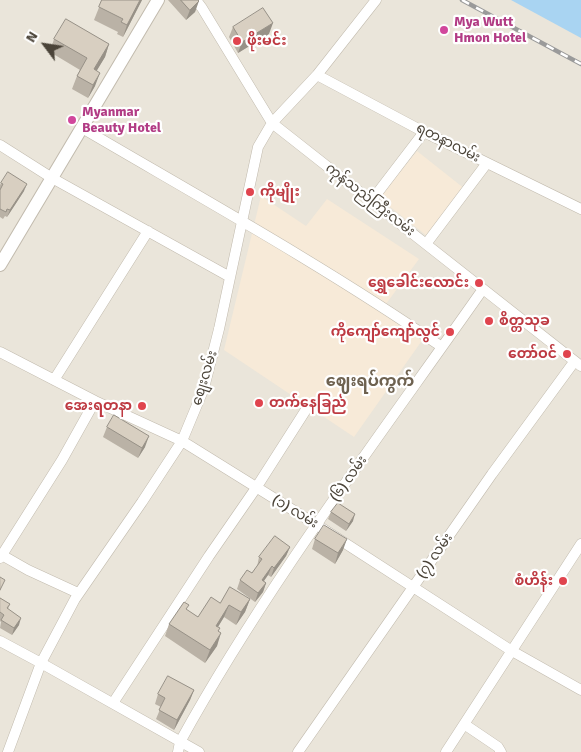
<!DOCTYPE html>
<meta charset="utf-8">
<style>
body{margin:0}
#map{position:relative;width:581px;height:752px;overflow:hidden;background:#f6f3ec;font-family:Signika,sans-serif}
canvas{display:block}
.north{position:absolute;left:20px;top:20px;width:50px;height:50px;-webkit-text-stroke:4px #fff;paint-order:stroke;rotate:301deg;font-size:14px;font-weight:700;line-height:20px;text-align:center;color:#4b4439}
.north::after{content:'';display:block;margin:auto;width:18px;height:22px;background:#4b4439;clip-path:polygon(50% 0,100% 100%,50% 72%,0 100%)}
</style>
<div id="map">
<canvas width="581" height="752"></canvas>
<div class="north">N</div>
</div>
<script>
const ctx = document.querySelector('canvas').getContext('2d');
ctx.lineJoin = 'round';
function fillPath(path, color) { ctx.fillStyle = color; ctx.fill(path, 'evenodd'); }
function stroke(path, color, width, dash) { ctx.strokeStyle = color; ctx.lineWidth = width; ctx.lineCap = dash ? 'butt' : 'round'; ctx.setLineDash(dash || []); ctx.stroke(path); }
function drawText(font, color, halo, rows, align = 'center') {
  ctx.font = font + ' Signika,"Noto Sans Myanmar",sans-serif'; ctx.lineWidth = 4.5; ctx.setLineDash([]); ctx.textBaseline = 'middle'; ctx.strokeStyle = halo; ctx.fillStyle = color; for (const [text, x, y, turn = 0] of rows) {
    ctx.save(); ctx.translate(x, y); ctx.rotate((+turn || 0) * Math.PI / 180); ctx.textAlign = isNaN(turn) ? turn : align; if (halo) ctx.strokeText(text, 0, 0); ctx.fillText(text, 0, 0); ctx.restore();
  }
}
fillPath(new Path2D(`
 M 0,0 L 581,0 L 581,752 L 0,752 Z`), '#eae5da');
fillPath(new Path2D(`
 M 417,151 L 465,189 L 427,236 L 379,198 Z
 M 261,196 L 306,226 L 327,199 L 419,259 L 386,304 L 428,332 L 354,437 L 224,350 Z`), '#f7ead8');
fillPath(new Path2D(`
 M 511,0 L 581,0 L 581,38 Z`), '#a9d4f2');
const minor = new Path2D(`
 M 196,0 L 202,8 L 272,123 L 581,366
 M 317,75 L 424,132 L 581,209
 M 82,128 C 203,199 326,267 442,347
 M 0,145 L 52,178 L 230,277
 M 372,200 L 424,132
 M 426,244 L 487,163
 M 0,352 L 95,401 L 182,441 L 317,525 L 512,651 L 581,690
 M 54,380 L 148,231
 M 0,554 L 28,570 L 78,593
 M 0,558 L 62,460 L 95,401
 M 0,641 L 41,663 L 199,752
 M 113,703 L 209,556 L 256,488 L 309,405
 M 464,724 L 498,747 L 501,752
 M 8,752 L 41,663 L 75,599 L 142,502 L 182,441 L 204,388 L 219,329 L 258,147 L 272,123 L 317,75 L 376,0
 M 178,752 L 180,742 C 267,584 380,436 483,289
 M 298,752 L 492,474 L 574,362
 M 446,752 L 581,544`);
const tertiary = new Path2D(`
 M 0,265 L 158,0`);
stroke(minor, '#c2bbae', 11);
stroke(tertiary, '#c2bbae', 14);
stroke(minor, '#fff', 10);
stroke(tertiary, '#fff', 12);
const rail = new Path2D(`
 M 462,0 L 581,64`);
stroke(rail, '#9a9a9a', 4.5);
stroke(rail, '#fff', 2.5, [8]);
fillPath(new Path2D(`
 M 102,0 L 142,0 L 123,37 L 117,34 L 118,32 L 94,20 Z
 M 168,0 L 198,0 L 195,12 L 186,20 Z
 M 233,27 L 269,34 L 238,53 L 229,37 Z
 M 54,39 L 109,44 L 105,57 L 96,71 L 95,86 L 88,98 L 72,89 L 77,76 L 80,70 L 50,52 Z
 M 1,183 L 24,191 L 7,217 L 5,216 L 3,219 L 0,217 L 0,185 Z
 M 107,427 L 145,447 L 138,458 L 103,437 Z
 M 331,512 L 353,521 L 346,531 L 328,519 Z
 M 315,539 L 343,550 L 335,564 L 312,549 Z
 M 290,547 L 286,556 L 271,577 L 268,575 L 264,581 L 266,583 L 263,592 L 255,602 L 237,589 L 240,580 L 252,573 L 257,567 L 259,557 Z
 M 0,598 L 10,604 L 8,609 L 19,625 L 12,635 L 0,628 L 1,622 L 0,621 Z
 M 250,599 L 245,612 L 236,625 L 224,617 L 218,627 L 219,631 L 217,646 L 205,663 L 165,636 L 169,624 L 187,610 L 198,617 L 220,603 Z
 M 194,690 L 190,700 L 174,730 L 156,719 L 161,707 L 155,704 L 158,694 Z`), '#bab2a6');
fillPath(new Path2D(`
 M 140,0 L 142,0 L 123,37 L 127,25 Z
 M 199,1 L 195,12 L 186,20 L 190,10 Z
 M 273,23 L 269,34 L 238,53 L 242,42 Z
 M 109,44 L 105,57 L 90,82 L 94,69 Z
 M 100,73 L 95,86 L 88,98 L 93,85 Z
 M 27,184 L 24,191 L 7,217 L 10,210 Z
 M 149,436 L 145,447 L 138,458 L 142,448 Z
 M 355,514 L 353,521 L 346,531 L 349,524 Z
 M 347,539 L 343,550 L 335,564 L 338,553 Z
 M 290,547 L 286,556 L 271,577 L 274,568 Z
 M 272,566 L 268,575 L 258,589 L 262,580 Z
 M 266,583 L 263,592 L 255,602 L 258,593 Z
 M 250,599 L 245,612 L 236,625 L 241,612 Z
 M 229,605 L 224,617 L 211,638 L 216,626 Z
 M 21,618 L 19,625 L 12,635 L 14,628 Z
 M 221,633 L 217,646 L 205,663 L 210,650 Z
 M 194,690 L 190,700 L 174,730 L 177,720 Z`), '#979187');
const building = new Path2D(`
 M 102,0 L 140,0 L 127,25 L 121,22 L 123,19 L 99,7 Z
 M 181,0 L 198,0 L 199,1 L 190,10 Z
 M 263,8 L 273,23 L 242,42 L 233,27 Z
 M 66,19 L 109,44 L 94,69 L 100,73 L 93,85 L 77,76 L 87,58 L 54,39 Z
 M 8,172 L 27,184 L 10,210 L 7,209 L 6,212 L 0,209 L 0,190 L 3,184 L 1,183 Z
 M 114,415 L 149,436 L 142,448 L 107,427 Z
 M 338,503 L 355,514 L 349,524 L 331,512 Z
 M 324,525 L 347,539 L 338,553 L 315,539 Z
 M 275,536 L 290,547 L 274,568 L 272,566 L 262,580 L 266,583 L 258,593 L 240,580 L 247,570 L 252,573 L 262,559 L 259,557 Z
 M 0,577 L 5,580 L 0,590 Z
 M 230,587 L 250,599 L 241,612 L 229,605 L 216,626 L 220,628 L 218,631 L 221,633 L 210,650 L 169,624 L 184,602 L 189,605 L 186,609 L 198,617 L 211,597 L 220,603 Z
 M 0,598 L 10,604 L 7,608 L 21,618 L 14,628 L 1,620 L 4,615 L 0,612 Z
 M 168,676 L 194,690 L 177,720 L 159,710 L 165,698 L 158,694 Z`);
fillPath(building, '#d8cfc1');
stroke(building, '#979187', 1);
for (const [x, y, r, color] of [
 [444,30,5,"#d1479c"],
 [237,41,5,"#e0444e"],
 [72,120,5,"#d1479c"],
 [250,192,5,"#e0444e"],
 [479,283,5,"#e0444e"],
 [489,321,5,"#e0444e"],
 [450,332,5,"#e0444e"],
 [567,354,5,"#e0444e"],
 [259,403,5,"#e0444e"],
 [142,406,5,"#e0444e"],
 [563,581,5,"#e0444e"]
]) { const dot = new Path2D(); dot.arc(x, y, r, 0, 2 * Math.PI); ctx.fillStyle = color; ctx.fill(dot); stroke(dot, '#fff', 2); }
drawText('bold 14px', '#b23c85', '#fff', [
 ["Mya Wutt",454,22],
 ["Hmon Hotel",454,38],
 ["Myanmar",82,112],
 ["Beauty Hotel",82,128]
], 'left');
drawText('bold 14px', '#be3a42', '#fff', [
 ["ဖိုးမင်း",247,41,"left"],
 ["ကိုမျိုး",260,192,"left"],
 ["ရွှေခေါင်းလောင်း",469,283],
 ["စိတ္တသုခ",499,321,"left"],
 ["ကိုကျော်ကျော်လွင်",440,332],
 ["တော်ဝင်",557,354],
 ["တက်နေခြည်",269,403,"left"],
 ["အေးရတနာ",132,406],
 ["စံဟိန်း",553,581]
], 'right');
drawText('14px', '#4b4439', '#fff', [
 ["ရတနာလမ်း",448,143,27],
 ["ကုန်သည်ကြီးလမ်း",370,200,38],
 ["စျေးလမ်း",205,378,-73],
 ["(၆) လမ်း",349,479,-55],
 ["(၁) လမ်း",295,512,31],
 ["(၇) လမ်း",435,556,-55]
]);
drawText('bold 16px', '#6e6250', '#fff', [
 ["ဈေးရပ်ကွက်",370,382]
]);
</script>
